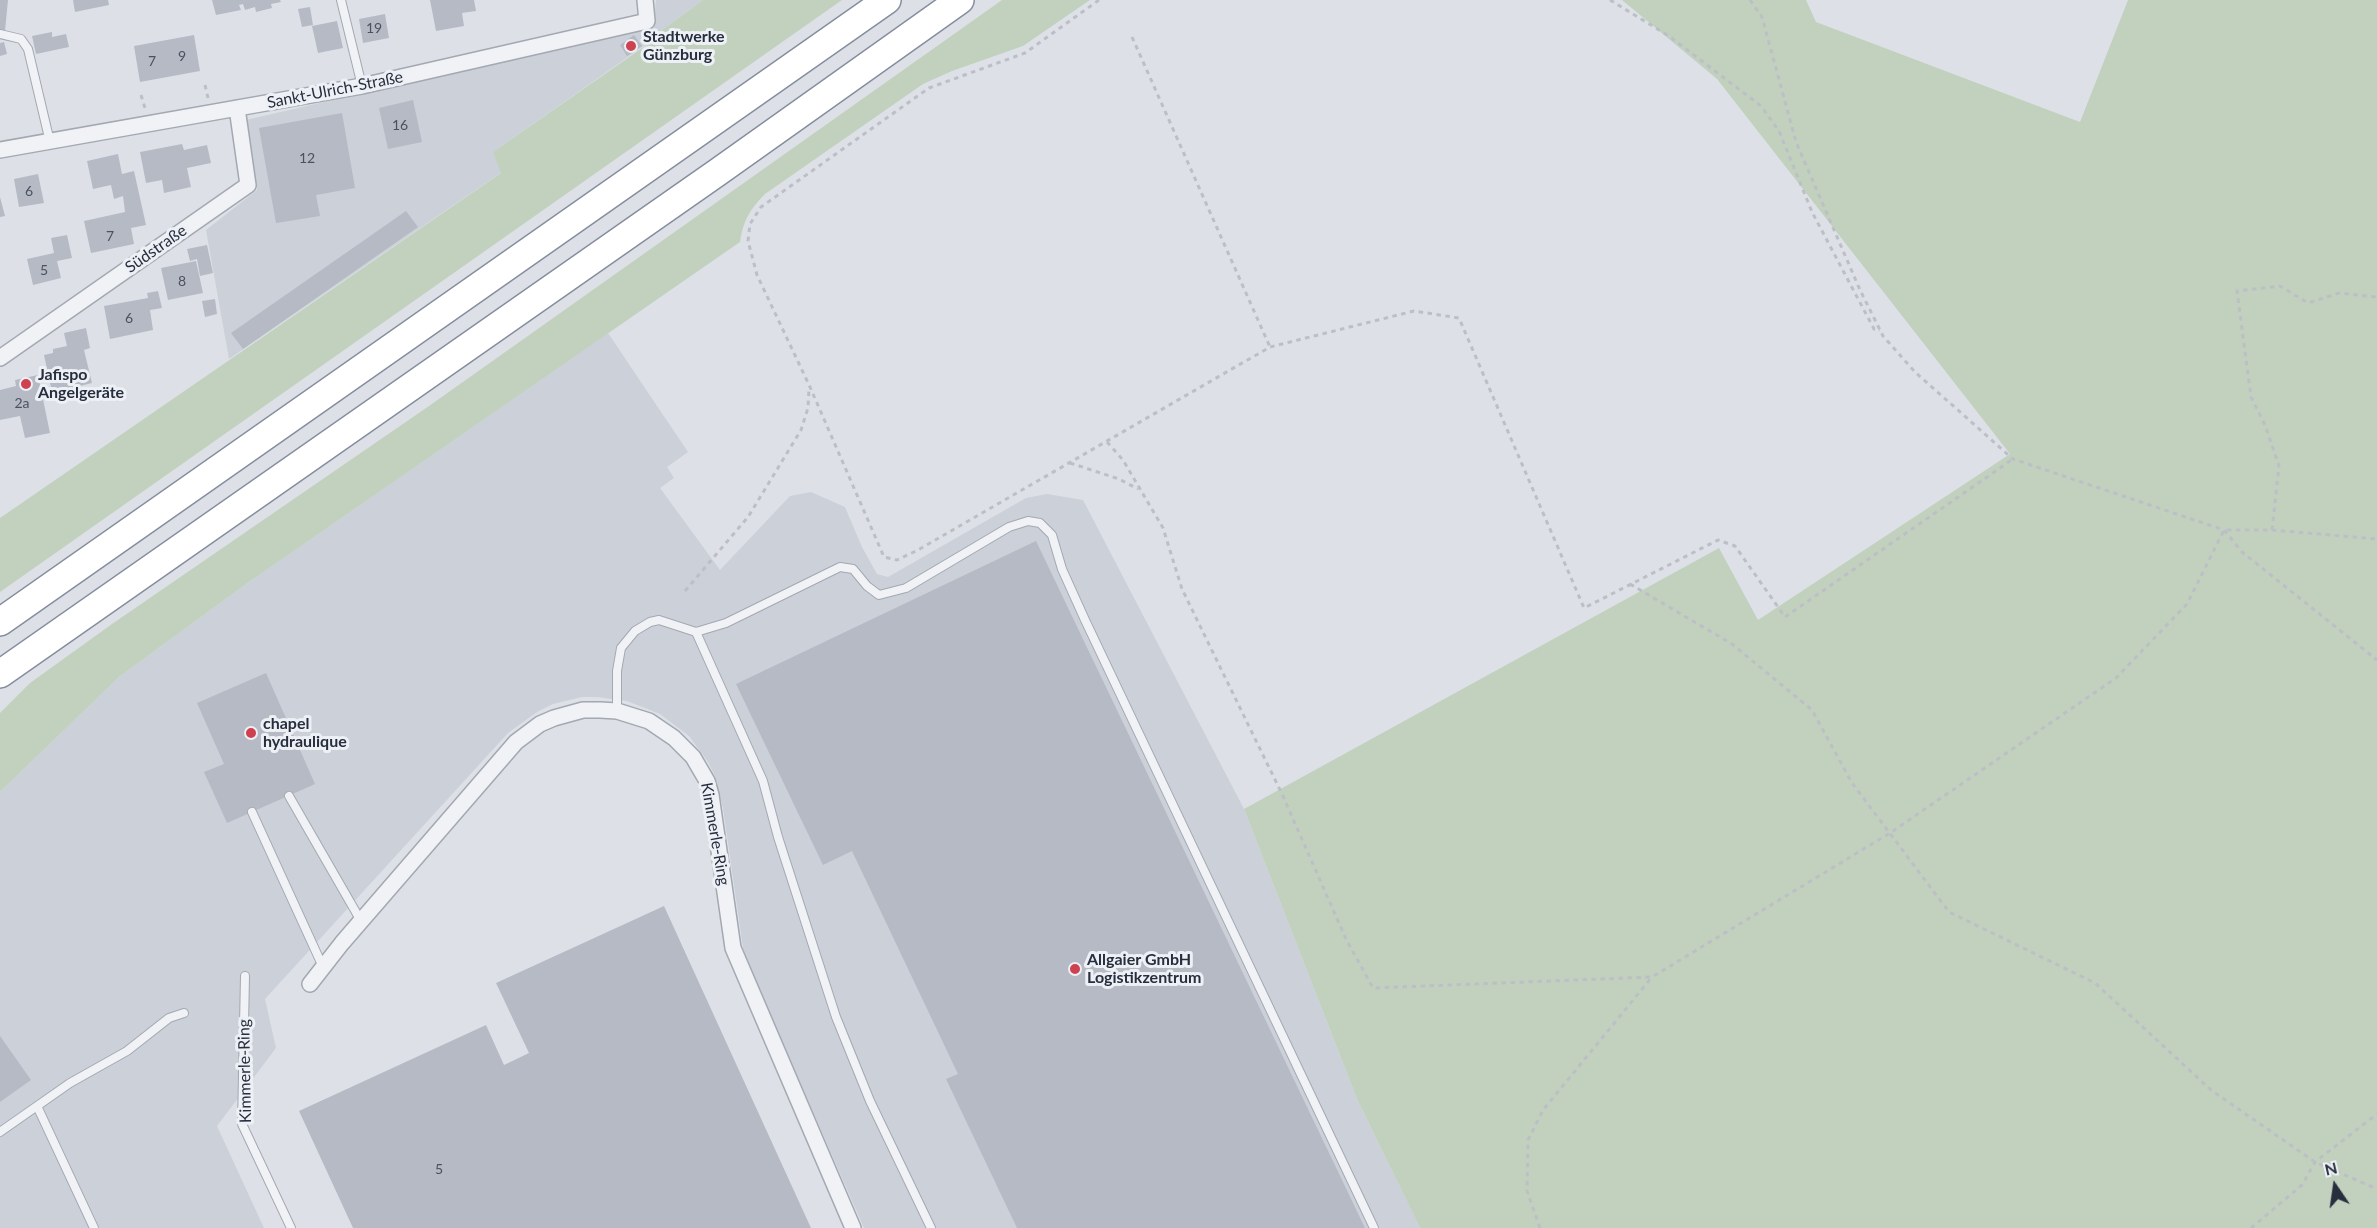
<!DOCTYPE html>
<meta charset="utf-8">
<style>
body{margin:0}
#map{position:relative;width:2377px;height:1228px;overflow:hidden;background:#dde1e7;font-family:Lato,sans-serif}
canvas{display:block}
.north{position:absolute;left:2305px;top:1156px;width:60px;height:60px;-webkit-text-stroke:4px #edf0f5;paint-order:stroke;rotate:347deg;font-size:16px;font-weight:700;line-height:24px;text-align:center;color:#272e3e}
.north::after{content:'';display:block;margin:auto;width:21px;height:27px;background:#272e3e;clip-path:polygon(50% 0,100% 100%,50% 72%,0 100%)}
</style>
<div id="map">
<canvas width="2377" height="1228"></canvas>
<div class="north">N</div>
</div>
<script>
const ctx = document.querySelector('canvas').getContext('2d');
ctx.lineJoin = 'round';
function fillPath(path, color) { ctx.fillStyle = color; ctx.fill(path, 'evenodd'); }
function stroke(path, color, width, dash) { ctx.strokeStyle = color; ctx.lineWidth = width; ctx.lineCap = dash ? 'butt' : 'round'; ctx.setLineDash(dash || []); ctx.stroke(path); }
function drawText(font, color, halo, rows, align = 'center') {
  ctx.font = font + ' Lato,sans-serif'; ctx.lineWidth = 6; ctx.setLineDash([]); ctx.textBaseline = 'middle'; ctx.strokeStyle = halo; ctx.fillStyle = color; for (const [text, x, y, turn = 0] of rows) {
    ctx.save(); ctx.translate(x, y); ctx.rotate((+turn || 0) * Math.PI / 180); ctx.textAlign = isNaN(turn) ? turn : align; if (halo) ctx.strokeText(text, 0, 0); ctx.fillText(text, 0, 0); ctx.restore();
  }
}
fillPath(new Path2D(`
 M 656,0 L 703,0 L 658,33 L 645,45 L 493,152 L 502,172 L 229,359 L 206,230 L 257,190 L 246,120 L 653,26 Z
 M 608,333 L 688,452 L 667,467 L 674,478 L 660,488 L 720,570 L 790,496 L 811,492 L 845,507 L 862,547 L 877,574 L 888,577 L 1026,498 L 1047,494 L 1083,500 L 1244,809 L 1357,1099 L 1420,1228 L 864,1228 L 744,955 L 723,808 L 715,776 L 708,762 L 689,736 L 660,714 L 627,701 L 597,697 L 582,697 L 553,704 L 537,712 L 508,733 L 265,999 L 276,1048 L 217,1126 L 264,1228 L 0,1228 L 0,792 L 119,677 L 249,582 Z`), '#cbd0d9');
fillPath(new Path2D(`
 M 703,0 L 842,0 L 0,592 L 0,518 L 501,173 L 493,152 L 645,46 L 658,33 Z
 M 1002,0 L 1090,0 L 1023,46 L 952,71 L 923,84 L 765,194 C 750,209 743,221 740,242 L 249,582 L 119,677 L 0,792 L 0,713 L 30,683 L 112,624 L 429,406 Z
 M 1622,0 L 1806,0 L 1816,22 L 2080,122 L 2128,0 L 2377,0 L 2377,1228 L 1420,1228 L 1357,1099 L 1244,809 L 1719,548 L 1758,620 L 2010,454 L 1717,79 Z`), '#c2d1be');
fillPath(new Path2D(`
 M 0,0 L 8,0 L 5,31 L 0,30 Z
 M 73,0 L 108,0 L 109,5 L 75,12 Z
 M 212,0 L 280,0 L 281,2 L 271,4 L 272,8 L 256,12 L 255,7 L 245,10 L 243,4 L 239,5 L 241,10 L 216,15 Z
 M 430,0 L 474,0 L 476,11 L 462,13 L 464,26 L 436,31 Z
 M 310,7 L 313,25 L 302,27 L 298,9 Z
 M 385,14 L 389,38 L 363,43 L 359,19 Z
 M 337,21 L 343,48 L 318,53 L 312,26 Z
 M 52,32 L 52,37 L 66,34 L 69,47 L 36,54 L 32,36 Z
 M 194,35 L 200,71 L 140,82 L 134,46 Z
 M 634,35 L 642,46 L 627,56 L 620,45 Z
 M 4,42 L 7,54 L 0,56 L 0,43 Z
 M 413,100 L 422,142 L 388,149 L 379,108 Z
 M 342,113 L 355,188 L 316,195 L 320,216 L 276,223 L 259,128 Z
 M 182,144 L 184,150 L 207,145 L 211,163 L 187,168 L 191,187 L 164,193 L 162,180 L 146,183 L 140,152 Z
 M 118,154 L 122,174 L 134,171 L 146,225 L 131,228 L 134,244 L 91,253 L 84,221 L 125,212 L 123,196 L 114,199 L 111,185 L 93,189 L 87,161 Z
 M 38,174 L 44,203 L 19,207 L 14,179 Z
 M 0,197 L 5,216 L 0,217 Z
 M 406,211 L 418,227 L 243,349 L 231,333 Z
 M 67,235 L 72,258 L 57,261 L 61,278 L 33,285 L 27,259 L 54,253 L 51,238 Z
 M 207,245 L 213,273 L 200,276 L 197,259 L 190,261 L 187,249 Z
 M 196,261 L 203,293 L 168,300 L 161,268 Z
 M 158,291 L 162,308 L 150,310 L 153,330 L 110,339 L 104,306 L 148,298 L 147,293 Z
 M 215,299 L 217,314 L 205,317 L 202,301 Z
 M 86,328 L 90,348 L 84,350 L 92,383 L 80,386 L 81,390 L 66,393 L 66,389 L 52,392 L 44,355 L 53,353 L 53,349 L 67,346 L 64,333 Z
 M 38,375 L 50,433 L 25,438 L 20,416 L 0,420 L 0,390 L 16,386 L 15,380 Z
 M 1036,541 L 1365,1228 L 1017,1228 L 946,1079 L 958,1074 L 852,851 L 823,865 L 736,684 Z
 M 266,673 L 315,784 L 227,823 L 204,772 L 224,764 L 197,703 Z
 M 664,906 L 811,1228 L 353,1228 L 299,1111 L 486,1025 L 504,1065 L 529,1053 L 496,983 Z
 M 0,1036 L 31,1080 L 0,1102 Z`), '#b5bac4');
const lane = new Path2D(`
 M 341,0 L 362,86
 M 0,34 L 21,39 L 28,49 L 50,142
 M 696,632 L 763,781 L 778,837 L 836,1017 L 870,1101 L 931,1228
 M 617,711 L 617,671 L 621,648 L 635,631 L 650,622 L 659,620 L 696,632 L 726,623 L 840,567 L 853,569 L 867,586 L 879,595 L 906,588 L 1009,527 L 1028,521 L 1040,523 L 1052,535 L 1062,569 L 1085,620 L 1374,1228
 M 289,796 L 361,921
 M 252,812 L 323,967
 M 245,976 L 242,1124 L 291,1228
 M 37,1106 L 94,1228
 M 0,1132 L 70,1083 L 127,1051 L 169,1018 L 184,1013`);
const street = new Path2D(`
 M 0,150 L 362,86 L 647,21 L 645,0
 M 0,358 L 248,185 L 237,108
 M 310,984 L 342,943 L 516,742 L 540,724 L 554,718 L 583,710 L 600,710 L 617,711 L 649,721 L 674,738 L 693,757 L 707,781 L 711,795 L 733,948 L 853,1228`);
const highway = new Path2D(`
 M 0,622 L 887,0
 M 0,674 L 718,172 L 960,0`);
stroke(lane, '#a3a8b1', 10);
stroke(street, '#a3a8b1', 18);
stroke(highway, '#858d9e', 30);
stroke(new Path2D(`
 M 1099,0 L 1025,53 L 929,88 L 761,207 L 750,224 L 748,241 L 757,275 L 810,387 L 884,557 L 897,560 L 918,550 L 1270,347 L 1414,311 L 1459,318 L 1584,608 L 1718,540 L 1735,546 L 1785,617 L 2013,459
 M 1610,0 L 1669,36 L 1761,106 L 1779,131 L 1812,212 L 1874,329 L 1880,330
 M 1750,0 L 1762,17 L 1796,142 L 1860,290 L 1883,336 L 1915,372 L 2013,459 L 2224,530 L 2242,552 L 2377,660
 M 1132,37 L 1270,347
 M 205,85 L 208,98
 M 141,95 L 145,108
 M 1107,442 L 1123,460 L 1163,528 L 1182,589 L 1282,794 L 1346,939 L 1373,988 L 1652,977 L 1890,833 L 2116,678 L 2187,604 L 2224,530 L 2272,530 L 2377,539
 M 1070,463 L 1119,479 L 1138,489
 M 2272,530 L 2279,466 L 2265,425 L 2251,397 L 2237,291 L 2280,286 L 2308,303 L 2339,293 L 2377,297
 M 1630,584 L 1732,644 L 1812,710 L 1852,783 L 1949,912 L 2095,983 L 2211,1090 L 2315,1162 L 2377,1189
 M 685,591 L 748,517 L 770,481 L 801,430 L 808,408 L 809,389
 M 1540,1228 L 1527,1191 L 1528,1140 L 1543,1110 L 1652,977
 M 2251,1228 L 2302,1185 L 2315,1162 L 2377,1114`), '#bcbfc6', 3, [4.5, 4.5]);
stroke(lane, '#f0f2f6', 8);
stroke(street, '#f0f2f6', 15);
stroke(highway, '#fff', 27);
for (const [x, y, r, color] of [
 [631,46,6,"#ce414f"],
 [26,384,6,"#ce414f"],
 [251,733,6,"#ce414f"],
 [1075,969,6,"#ce414f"]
]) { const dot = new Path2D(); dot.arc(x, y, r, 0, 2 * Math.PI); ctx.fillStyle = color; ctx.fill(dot); stroke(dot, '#edf0f5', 2); }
drawText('14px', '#4a5160', null, [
 ["19",374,28],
 ["9",182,56],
 ["7",152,61],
 ["16",400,125],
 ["12",307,158],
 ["6",29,191],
 ["7",110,236],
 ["5",44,270],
 ["8",182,281],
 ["6",129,318],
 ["2a",22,403],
 ["5",439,1169]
]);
drawText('bold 16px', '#272e3e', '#edf0f5', [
 ["Stadtwerke",643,37],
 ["Günzburg",643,55],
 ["Jafispo",38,375],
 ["Angelgeräte",38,393],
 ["chapel",263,724],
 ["hydraulique",263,742],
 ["Allgaier GmbH",1087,960],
 ["Logistikzentrum",1087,978]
], 'left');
drawText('16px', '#272e3e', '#edf0f5', [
 ["Sankt-Ulrich-Straße",335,90,-11],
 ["Südstraße",156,249,-35],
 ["Kimmerle-Ring",715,834,80],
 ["Kimmerle-Ring",245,1071,-91]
]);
</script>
